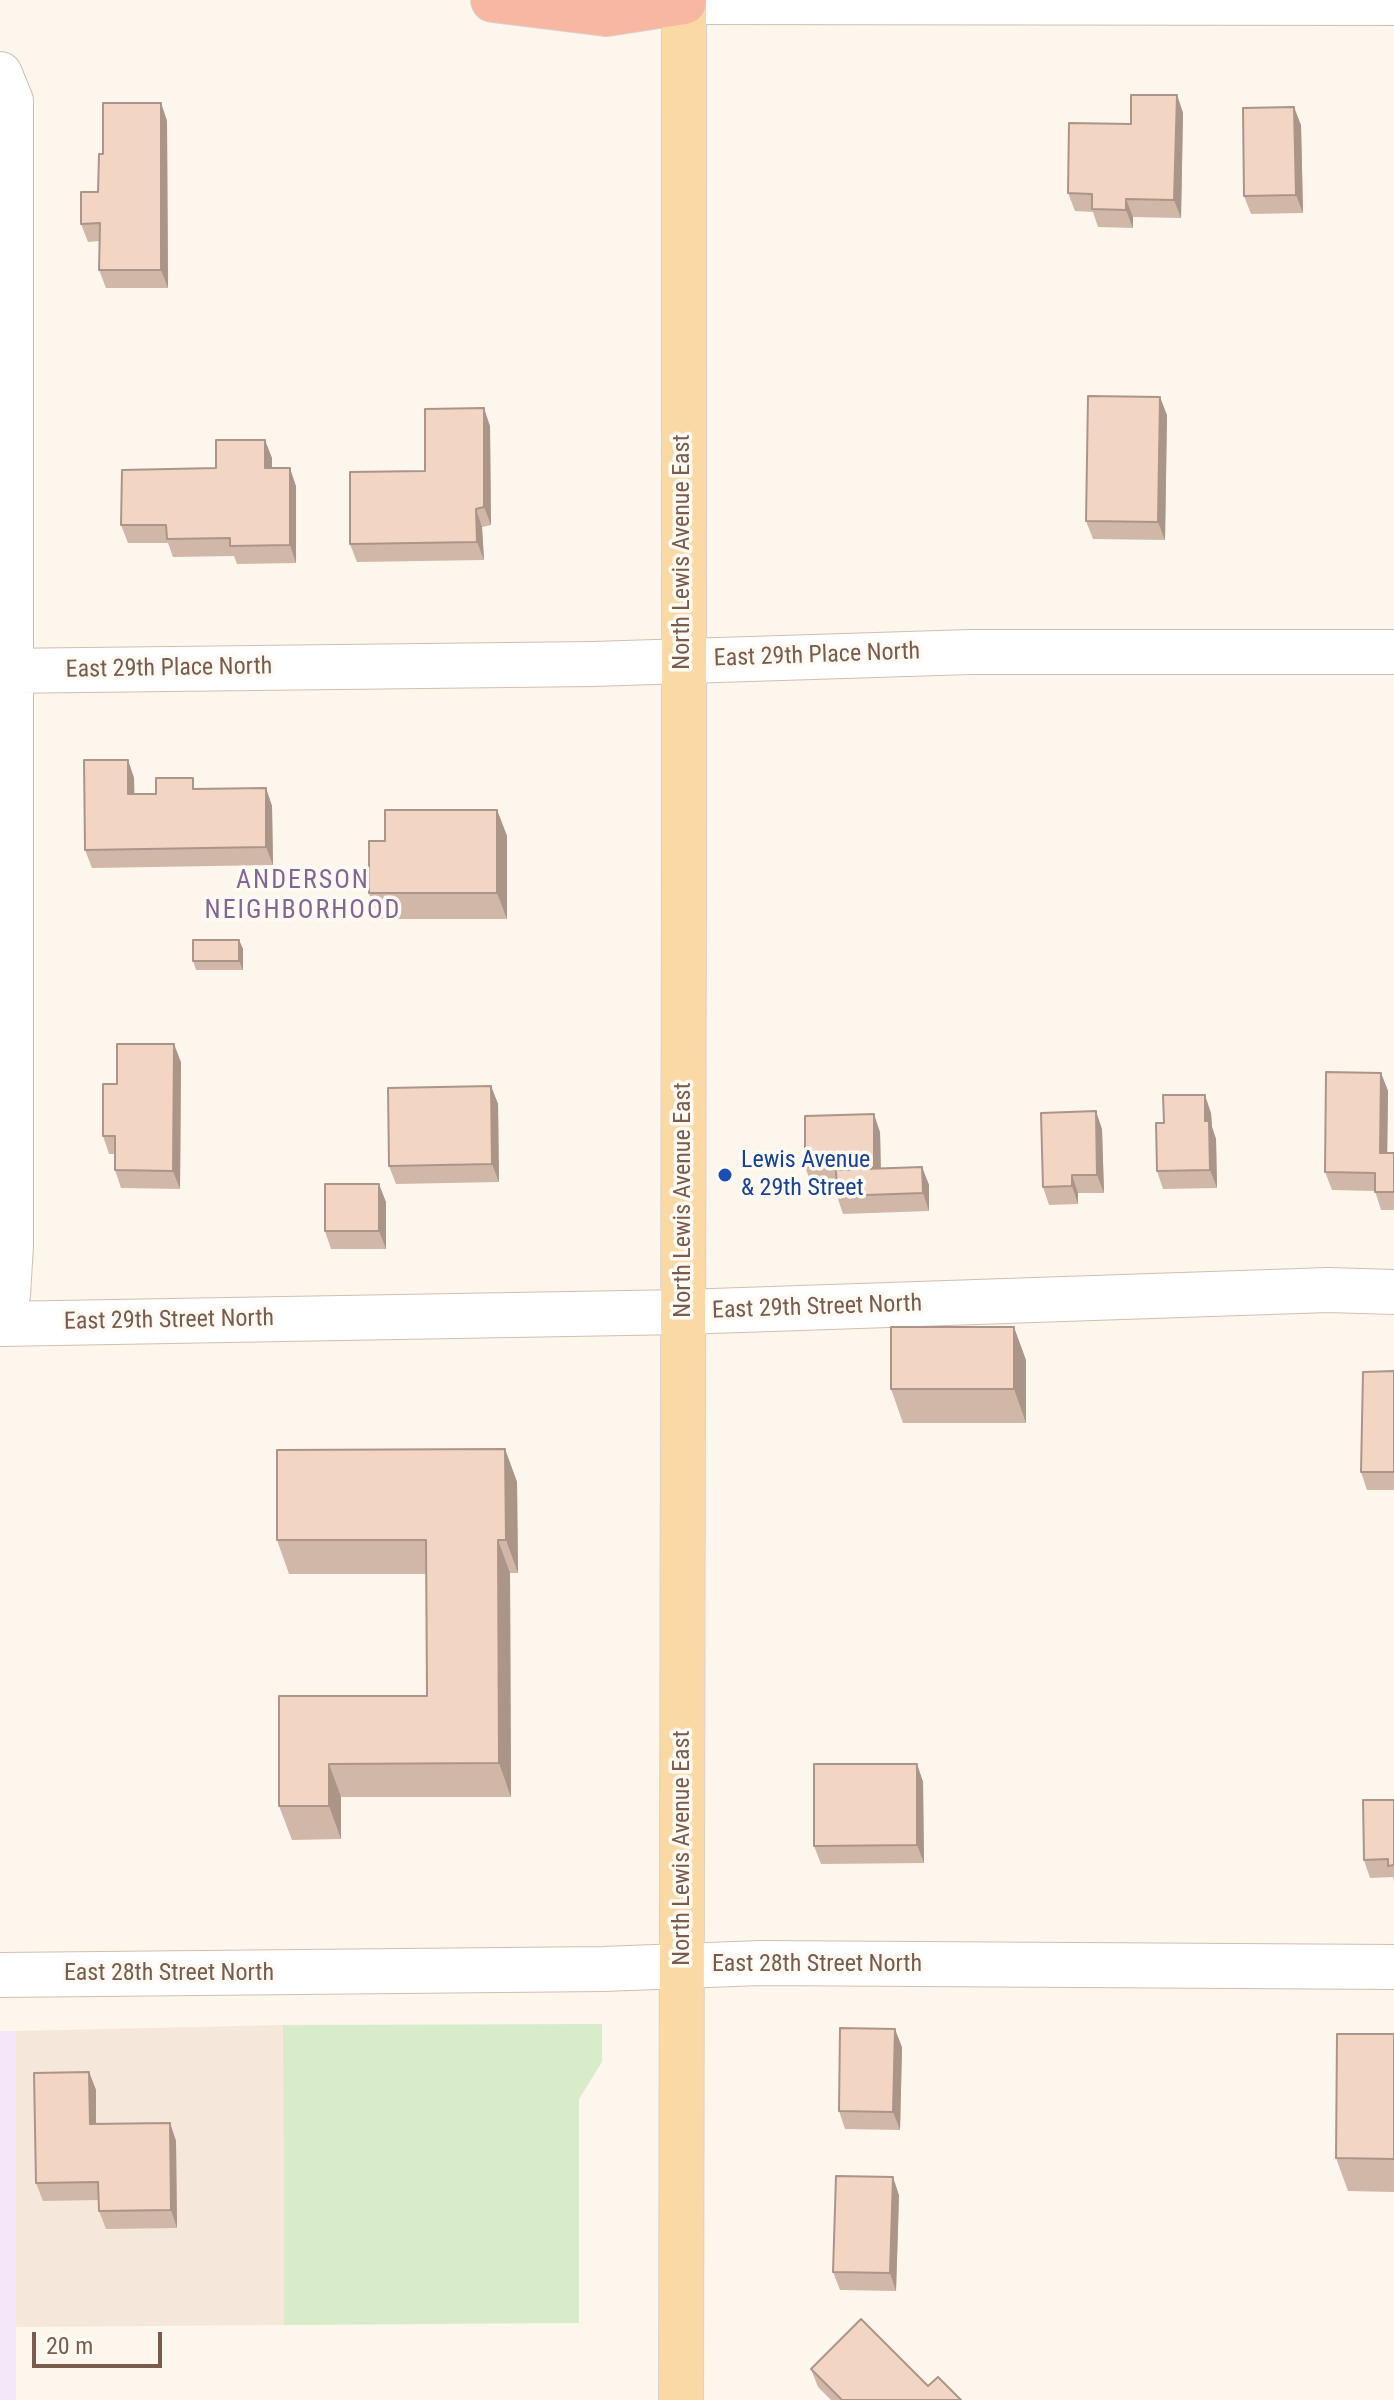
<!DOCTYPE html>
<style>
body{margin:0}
#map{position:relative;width:1394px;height:2400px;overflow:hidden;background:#fdf6ec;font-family:"Roboto Condensed",sans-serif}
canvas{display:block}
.scale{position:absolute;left:32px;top:2332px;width:130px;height:36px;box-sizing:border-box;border:4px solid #7a5c4d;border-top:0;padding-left:10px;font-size:24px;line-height:28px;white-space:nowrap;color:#7a5c4d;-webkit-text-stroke:6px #fffaf3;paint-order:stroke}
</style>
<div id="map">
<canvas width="1394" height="2400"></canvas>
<div class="scale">20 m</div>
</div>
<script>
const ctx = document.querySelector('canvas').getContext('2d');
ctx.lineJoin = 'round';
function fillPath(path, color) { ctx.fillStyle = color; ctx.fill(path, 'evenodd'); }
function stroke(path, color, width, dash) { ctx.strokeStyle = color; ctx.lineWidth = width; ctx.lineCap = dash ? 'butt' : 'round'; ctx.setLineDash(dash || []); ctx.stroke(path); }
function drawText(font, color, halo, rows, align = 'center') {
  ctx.font = font + ' "Roboto Condensed",sans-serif'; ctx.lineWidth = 7; ctx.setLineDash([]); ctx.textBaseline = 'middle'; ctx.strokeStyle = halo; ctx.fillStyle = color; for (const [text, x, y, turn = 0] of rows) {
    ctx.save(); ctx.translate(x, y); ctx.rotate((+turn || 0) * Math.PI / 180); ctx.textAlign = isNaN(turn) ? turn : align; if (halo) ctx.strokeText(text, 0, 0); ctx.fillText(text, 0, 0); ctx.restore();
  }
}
fillPath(new Path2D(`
 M 283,2025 L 284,2325 L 16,2327 L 16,2031 Z`), '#f5e8da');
fillPath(new Path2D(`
 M 0,2031 L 16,2031 L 16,2400 L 0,2400 Z`), '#f3e8fa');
fillPath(new Path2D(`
 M 602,2024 L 602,2062 L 579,2099 L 579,2323 L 284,2325 L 283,2025 Z`), '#d8ecc9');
const minor = new Path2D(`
 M 684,2 L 1394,3
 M 0,74 L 11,101 L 11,1245 L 8,1295 L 0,1317
 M 0,671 L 593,664 L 970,652 L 1394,652
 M 0,1324 L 683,1312 L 1328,1290 L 1394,1292
 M 0,1975 L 603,1969 L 760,1963 L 1394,1967`);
const major = new Path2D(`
 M 681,2400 C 685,1600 684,800 684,0`);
const highway = new Path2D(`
 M 493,0 L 606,14 L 684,2`);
stroke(minor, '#d1beb0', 46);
stroke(major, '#dad1cd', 46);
stroke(highway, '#dad1cd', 46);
stroke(minor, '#fff', 44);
stroke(major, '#fbd9a5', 44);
stroke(highway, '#f7b7a3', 44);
fillPath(new Path2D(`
 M 1177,95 L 1183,113 L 1181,218 L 1133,217 L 1133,228 L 1098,227 L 1093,212 L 1075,211 L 1068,193 L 1131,124 Z
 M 161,103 L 167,121 L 168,288 L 106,288 L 99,270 L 99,241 L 88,242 L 81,224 L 98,192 L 103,154 Z
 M 1301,125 L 1303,213 L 1251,214 L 1244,196 Z
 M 1167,415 L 1165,540 L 1093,539 L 1086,521 Z
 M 490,426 L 491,525 L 482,527 L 484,560 L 357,562 L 350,544 L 425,471 Z
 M 272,458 L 272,468 L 296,486 L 296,563 L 237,564 L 234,556 L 173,557 L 168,543 L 128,543 L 121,525 L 216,468 Z
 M 128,760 L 134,778 L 134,794 L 156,794 L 197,789 L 266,788 L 272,806 L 273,865 L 92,868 L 85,850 Z
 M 497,810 L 507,836 L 507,919 L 379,919 L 369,893 Z
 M 239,940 L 243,949 L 243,970 L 196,970 L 193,961 Z
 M 181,1062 L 180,1189 L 121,1188 L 115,1170 L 115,1154 L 109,1154 L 103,1136 L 117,1084 Z
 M 1381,1073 L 1388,1091 L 1387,1153 L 1394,1153 L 1394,1210 L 1381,1210 L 1375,1191 L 1332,1190 L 1325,1172 Z
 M 491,1086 L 498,1104 L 499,1182 L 396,1184 L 389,1166 Z
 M 1211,1113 L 1212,1127 L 1216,1139 L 1217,1188 L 1163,1189 L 1157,1171 L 1164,1123 Z
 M 1102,1129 L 1104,1193 L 1078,1193 L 1078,1204 L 1049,1205 L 1043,1187 Z
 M 880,1132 L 881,1168 L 922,1167 L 929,1185 L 929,1211 L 843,1214 L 837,1196 L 836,1185 L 812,1185 L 805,1167 Z
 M 386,1202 L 386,1249 L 331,1249 L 325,1231 Z
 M 1026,1360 L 1026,1423 L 903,1423 L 891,1389 Z
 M 1394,1371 L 1394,1490 L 1367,1490 L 1361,1472 Z
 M 505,1449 L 517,1482 L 518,1573 L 510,1573 L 511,1797 L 341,1797 L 341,1839 L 292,1840 L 279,1806 L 279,1696 L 427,1696 L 426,1574 L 289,1574 L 277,1540 Z
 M 917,1764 L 923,1782 L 924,1863 L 821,1864 L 814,1846 Z
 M 1394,1800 L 1394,1881 L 1393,1877 L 1370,1878 L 1364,1860 Z
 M 1394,2034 L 1394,2192 L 1348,2191 L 1336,2158 Z
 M 902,2047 L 900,2130 L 845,2129 L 839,2111 Z
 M 89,2072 L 96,2090 L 96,2124 L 170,2123 L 176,2141 L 177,2228 L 106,2229 L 99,2211 L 99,2200 L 43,2201 L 36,2183 Z
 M 899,2195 L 896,2291 L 840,2290 L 833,2272 Z
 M 811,2369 L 928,2386 L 961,2400 L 831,2400 L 818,2387 Z`), '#d1b7a8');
fillPath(new Path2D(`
 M 1177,95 L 1183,113 L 1181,218 L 1174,200 Z
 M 161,103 L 167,121 L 168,288 L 161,270 Z
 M 1294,107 L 1301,125 L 1303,213 L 1296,195 Z
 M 1126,199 L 1133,217 L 1133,228 L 1126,210 Z
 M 1160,397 L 1167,415 L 1165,540 L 1158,522 Z
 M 484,408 L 490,426 L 491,525 L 484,507 Z
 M 265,440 L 272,458 L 272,486 L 265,468 Z
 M 290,468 L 296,486 L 296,563 L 290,545 Z
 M 476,509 L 482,527 L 484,560 L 477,542 Z
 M 128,760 L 134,778 L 135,812 L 128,794 Z
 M 266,788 L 272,806 L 273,865 L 266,847 Z
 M 497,810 L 507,836 L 507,919 L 497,893 Z
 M 239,940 L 243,949 L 243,970 L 239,961 Z
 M 174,1044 L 181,1062 L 180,1189 L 173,1171 Z
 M 1381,1073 L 1388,1091 L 1387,1171 L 1380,1153 Z
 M 491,1086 L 498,1104 L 499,1182 L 492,1164 Z
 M 1205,1095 L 1211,1113 L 1212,1127 L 1216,1139 L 1217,1188 L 1210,1170 L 1205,1121 Z
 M 1096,1111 L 1102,1129 L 1104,1193 L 1097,1175 Z
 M 874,1114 L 880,1132 L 881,1185 L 874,1167 Z
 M 922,1167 L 929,1185 L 929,1211 L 923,1193 Z
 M 1072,1175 L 1078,1193 L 1078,1204 L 1072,1186 Z
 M 379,1184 L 386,1202 L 386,1249 L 379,1231 Z
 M 1014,1327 L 1026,1360 L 1026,1423 L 1014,1389 Z
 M 505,1449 L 517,1482 L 518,1573 L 506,1540 Z
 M 498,1540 L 510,1573 L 511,1797 L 499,1763 Z
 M 329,1764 L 341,1797 L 341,1839 L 329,1806 Z
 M 917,1764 L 923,1782 L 924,1863 L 917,1845 Z
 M 895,2029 L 902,2047 L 900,2130 L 893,2112 Z
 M 89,2072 L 96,2090 L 96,2142 L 90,2124 Z
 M 170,2123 L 176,2141 L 177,2228 L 171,2210 Z
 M 893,2177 L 899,2195 L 896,2291 L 890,2273 Z`), '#aa9588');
const building = new Path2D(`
 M 1131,95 L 1177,95 L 1174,200 L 1126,199 L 1126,210 L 1092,209 L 1092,194 L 1068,193 L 1069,123 L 1131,124 Z
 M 103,103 L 161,103 L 161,270 L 99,270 L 100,223 L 81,224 L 81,192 L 98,192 L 99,154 L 103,154 Z
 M 1294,107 L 1296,195 L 1244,196 L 1243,108 Z
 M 1088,396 L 1160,397 L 1158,522 L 1086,521 Z
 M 484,408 L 484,507 L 476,509 L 477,542 L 350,544 L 350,472 L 425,471 L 425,409 Z
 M 216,440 L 265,440 L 265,468 L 290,468 L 290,545 L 230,546 L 230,538 L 167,539 L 166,525 L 121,525 L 122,470 L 216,468 Z
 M 84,760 L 128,760 L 128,794 L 156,794 L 156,778 L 193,778 L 193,789 L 266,788 L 266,847 L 85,850 Z
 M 385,810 L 497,810 L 497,893 L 369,893 L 369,841 L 385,841 Z
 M 193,940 L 239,940 L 239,961 L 193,961 Z
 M 117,1044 L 174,1044 L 173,1171 L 115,1170 L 115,1136 L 103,1136 L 103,1084 L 117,1084 Z
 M 1326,1072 L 1381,1073 L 1380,1153 L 1394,1153 L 1394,1192 L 1375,1192 L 1375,1173 L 1325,1172 Z
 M 491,1086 L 492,1164 L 389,1166 L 388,1088 Z
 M 1163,1095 L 1205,1095 L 1205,1121 L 1209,1121 L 1210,1170 L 1157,1171 L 1156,1123 L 1164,1123 Z
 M 1096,1111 L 1097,1175 L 1072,1175 L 1072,1186 L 1043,1187 L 1041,1113 Z
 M 874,1114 L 874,1167 L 805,1167 L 805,1116 Z
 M 922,1167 L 923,1193 L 837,1196 L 836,1170 Z
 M 325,1184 L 379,1184 L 379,1231 L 325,1231 Z
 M 891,1327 L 1014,1327 L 1014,1389 L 891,1389 Z
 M 1394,1371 L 1394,1472 L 1361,1472 L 1363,1372 Z
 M 505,1449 L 506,1540 L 498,1540 L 499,1763 L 329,1764 L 329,1806 L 279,1806 L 279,1696 L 427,1696 L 426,1540 L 277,1540 L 277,1450 Z
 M 814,1764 L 917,1764 L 917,1845 L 814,1846 Z
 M 1363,1800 L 1394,1800 L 1394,1865 L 1388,1866 L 1388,1859 L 1364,1860 Z
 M 840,2028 L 895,2029 L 893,2112 L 839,2111 Z
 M 1337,2034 L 1394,2034 L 1394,2159 L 1336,2158 Z
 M 89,2072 L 90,2124 L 170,2123 L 171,2210 L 99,2211 L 98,2182 L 36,2183 L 34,2073 Z
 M 836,2176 L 893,2177 L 890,2273 L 833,2272 Z
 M 861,2319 L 928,2386 L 938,2377 L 961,2400 L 842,2400 L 811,2369 Z`);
fillPath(building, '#f3d5c3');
stroke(building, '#aa9588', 2);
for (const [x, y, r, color] of [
 [725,1175,8,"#1a4fb4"]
]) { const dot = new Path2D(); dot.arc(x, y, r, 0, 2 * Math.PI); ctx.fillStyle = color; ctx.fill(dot); stroke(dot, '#fffaf3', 3); }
drawText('24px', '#7a5c4d', '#fffaf3', [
 ["North Lewis Avenue East",683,552,-90],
 ["East 29th Place North",817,656,-2],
 ["East 29th Place North",169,669,-1],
 ["North Lewis Avenue East",684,1200,-90],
 ["East 29th Street North",817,1308,-2],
 ["East 29th Street North",169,1321,-1],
 ["North Lewis Avenue East",683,1848,-90],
 ["East 28th Street North",817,1965],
 ["East 28th Street North",169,1974]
]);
drawText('24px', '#164399', '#fffaf3', [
 ["Lewis Avenue",741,1161],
 ["& 29th Street",741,1189]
], 'left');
ctx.letterSpacing = '2px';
drawText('26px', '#846695', '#fffaf3', [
 ["ANDERSON",303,881],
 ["NEIGHBORHOOD",303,911]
]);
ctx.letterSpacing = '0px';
</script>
